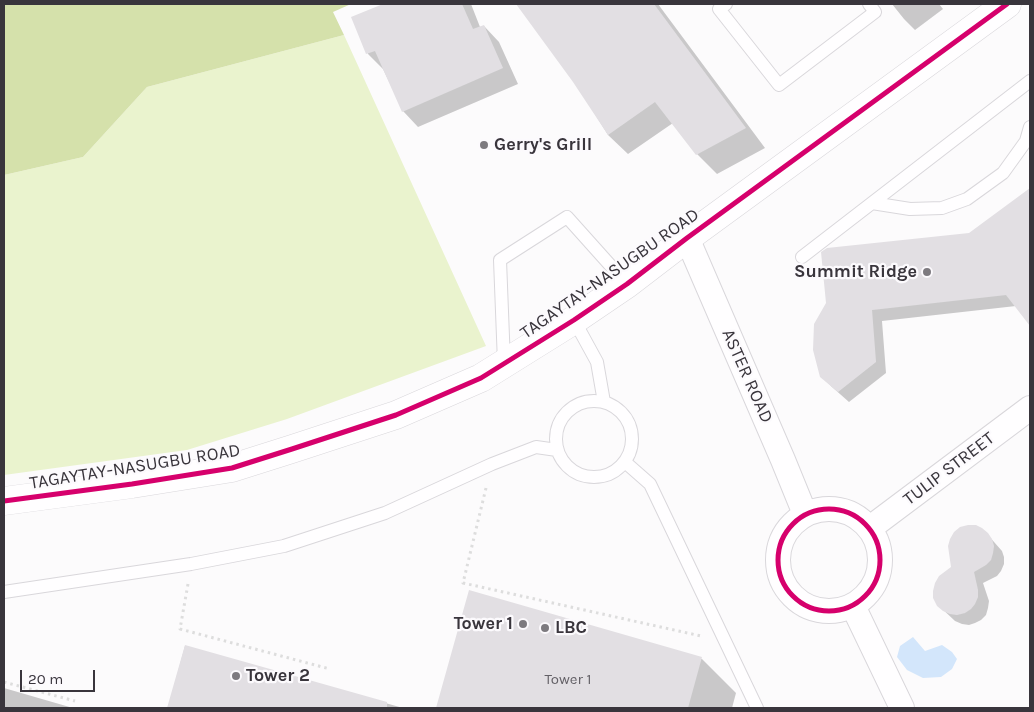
<!DOCTYPE html>
<style>
body{margin:0}
#map{position:relative;width:1034px;height:712px;overflow:hidden;background:#fcfbfc;font-family:Karla,sans-serif}
canvas{display:block}
.frame{position:absolute;inset:0;border:5px solid #39353c;pointer-events:none}
.scale{position:absolute;left:20px;top:670px;width:75px;height:22px;box-sizing:border-box;border:2px solid #39353c;border-top:0;padding-left:6px;font-size:15px;line-height:18px;white-space:nowrap;color:#39353c;-webkit-text-stroke:4px #fcfafd;paint-order:stroke}
</style>
<div id="map">
<canvas width="1034" height="712"></canvas>
<div class="frame"></div>
<div class="scale">20 m</div>
</div>
<script>
const ctx = document.querySelector('canvas').getContext('2d');
ctx.lineJoin = 'round';
function fillPath(path, color) { ctx.fillStyle = color; ctx.fill(path, 'evenodd'); }
function stroke(path, color, width, dash) { ctx.strokeStyle = color; ctx.lineWidth = width; ctx.lineCap = dash ? 'butt' : 'round'; ctx.setLineDash(dash || []); ctx.stroke(path); }
function drawText(font, color, halo, rows, align = 'center') {
  ctx.font = font + ' Karla,sans-serif'; ctx.lineWidth = 4.5; ctx.setLineDash([]); ctx.textBaseline = 'middle'; ctx.strokeStyle = halo; ctx.fillStyle = color; for (const [text, x, y, turn = 0] of rows) {
    ctx.save(); ctx.translate(x, y); ctx.rotate((+turn || 0) * Math.PI / 180); ctx.textAlign = isNaN(turn) ? turn : align; if (halo) ctx.strokeText(text, 0, 0); ctx.fillText(text, 0, 0); ctx.restore();
  }
}
fillPath(new Path2D(`
 M 344,35 L 486,346 L 287,419 L 187,450 L 4,475 L 4,175 L 83,157 L 147,87 Z`), '#eaf3ce');
fillPath(new Path2D(`
 M 4,4 L 351,4 L 333,12 L 344,35 L 147,87 L 83,157 L 4,175 Z`), '#d5e1ab');
fillPath(new Path2D(`
 M 913,637 L 925,651 L 942,645 L 952,652 L 957,659 L 952,669 L 941,677 L 923,678 L 907,670 L 897,657 L 900,646 Z`), '#d3e6fb');
fillPath(new Path2D(`
 M 387,4 L 471,4 L 480,27 L 484,26 L 499,42 L 518,84 L 418,127 L 403,111 L 383,69 L 368,54 L 353,18 Z
 M 518,4 L 658,4 L 765,148 L 717,174 L 697,154 L 673,123 L 628,154 L 608,135 L 574,81 Z
 M 892,4 L 939,4 L 943,9 L 915,30 L 904,19 Z
 M 1030,190 L 1030,324 L 1016,306 L 882,321 L 886,373 L 849,402 L 832,387 L 821,376 L 814,350 Z
 M 987,534 L 1002,551 L 1004,557 L 1004,564 L 1001,571 L 997,576 L 983,583 L 989,601 L 988,608 L 986,615 L 981,620 L 975,623 L 969,625 L 962,624 L 955,621 L 938,605 L 952,568 Z
 M 470,592 L 702,659 L 736,693 L 732,708 L 447,708 L 439,701 Z
 M 185,646 L 403,708 L 168,708 Z
 M 4,688 L 73,708 L 4,708 Z`), '#0003');
fillPath(new Path2D(`
 M 383,4 L 462,4 L 473,29 L 484,25 L 503,68 L 402,112 L 375,51 L 366,54 L 351,17 Z
 M 516,4 L 654,4 L 746,128 L 696,155 L 655,102 L 608,135 L 573,82 Z
 M 1030,188 L 1030,326 L 1006,295 L 872,310 L 876,362 L 838,392 L 820,377 L 813,350 L 814,324 L 826,303 L 821,252 L 827,248 L 969,233 Z
 M 968,525 L 976,525 L 982,528 L 988,533 L 992,539 L 994,546 L 993,553 L 991,560 L 986,565 L 974,572 L 978,590 L 978,597 L 975,604 L 971,609 L 965,613 L 957,615 L 950,614 L 943,611 L 937,606 L 933,598 L 933,591 L 935,583 L 939,576 L 951,567 L 948,546 L 950,539 L 954,532 L 960,527 Z
 M 469,590 L 702,657 L 688,708 L 436,708 Z
 M 185,645 L 387,702 L 387,708 L 167,708 Z`), '#e2dfe3');
const lane = new Path2D(`
 M 726,4 L 719,9 L 779,85 L 875,12 L 869,4
 M 872,203 L 910,209 L 942,208 L 967,199 L 1003,173 L 1026,141 L 1030,127
 M 802,257 L 1030,81
 M 574,320 L 597,362 L 604,402
 M 504,363 L 500,260 L 567,217 L 627,284
 M556 439a38 38 0 1 1 76 0a38 38 0 1 1-76 0Z
 M 625,462 L 650,484 L 757,708
 M 4,592 L 191,564 L 284,546 L 385,513 L 492,464 L 536,447 L 557,450`);
const street = new Path2D(`
 M 687,238 L 783,460 L 805,514
 M778 560a51 51 0 1 1 102 0a51 51 0 1 1-102 0Z
 M 870,528 L 1030,408
 M 853,606 L 902,708`);
const primary = new Path2D(`
 M 4,501 L 132,484 L 232,468 L 292,449 L 396,415 L 481,378 L 574,320 L 627,284 L 687,238 L 1007,4`);
stroke(lane, '#d9d7db', 14);
stroke(street, '#d9d7db', 26);
stroke(primary, '#d9d7db', 29);
stroke(new Path2D(`
 M 486,488 L 463,583 L 701,636
 M 188,584 L 180,629 L 330,669
 M 4,682 L 75,701`), '#ddd', 3, [2.5, 4]);
stroke(lane, '#fffeff', 12);
stroke(street, '#fffeff', 24);
stroke(primary, '#fffeff', 28);
stroke(new Path2D(`
 M 4,501 L 132,484 L 232,468 L 292,449 L 396,415 L 481,378 L 574,320 L 627,284 L 687,238 L 1007,4
 M778 560a51 51 0 1 1 102 0a51 51 0 1 1-102 0Z`), '#d6006c', 5);
for (const [x, y, r, color] of [
 [484,145,5,"#7d7a7f"],
 [927,272,5,"#7d7a7f"],
 [523,624,5,"#7d7a7f"],
 [545,628,5,"#7d7a7f"],
 [236,676,5,"#7d7a7f"]
]) { const dot = new Path2D(); dot.arc(x, y, r, 0, 2 * Math.PI); ctx.fillStyle = color; ctx.fill(dot); stroke(dot, '#fcfafd', 2); }
drawText('15px', '#636066', null, [
 ["Tower 1",568,680]
]);
drawText('bold 18px', '#39353c', '#fcfafd', [
 ["Gerry's Grill",494,145],
 ["Summit Ridge",917,272,"right"],
 ["Tower 1",513,624,"right"],
 ["LBC",555,628],
 ["Tower 2",246,676]
], 'left');
drawText('18px', '#39353c', '#fcfafd', [
 ["TAGAYTAY-NASUGBU ROAD",610,274,-35],
 ["ASTER ROAD",747,376,66],
 ["TAGAYTAY-NASUGBU ROAD",135,467,-9],
 ["TULIP STREET",949,469,-37]
]);
</script>
